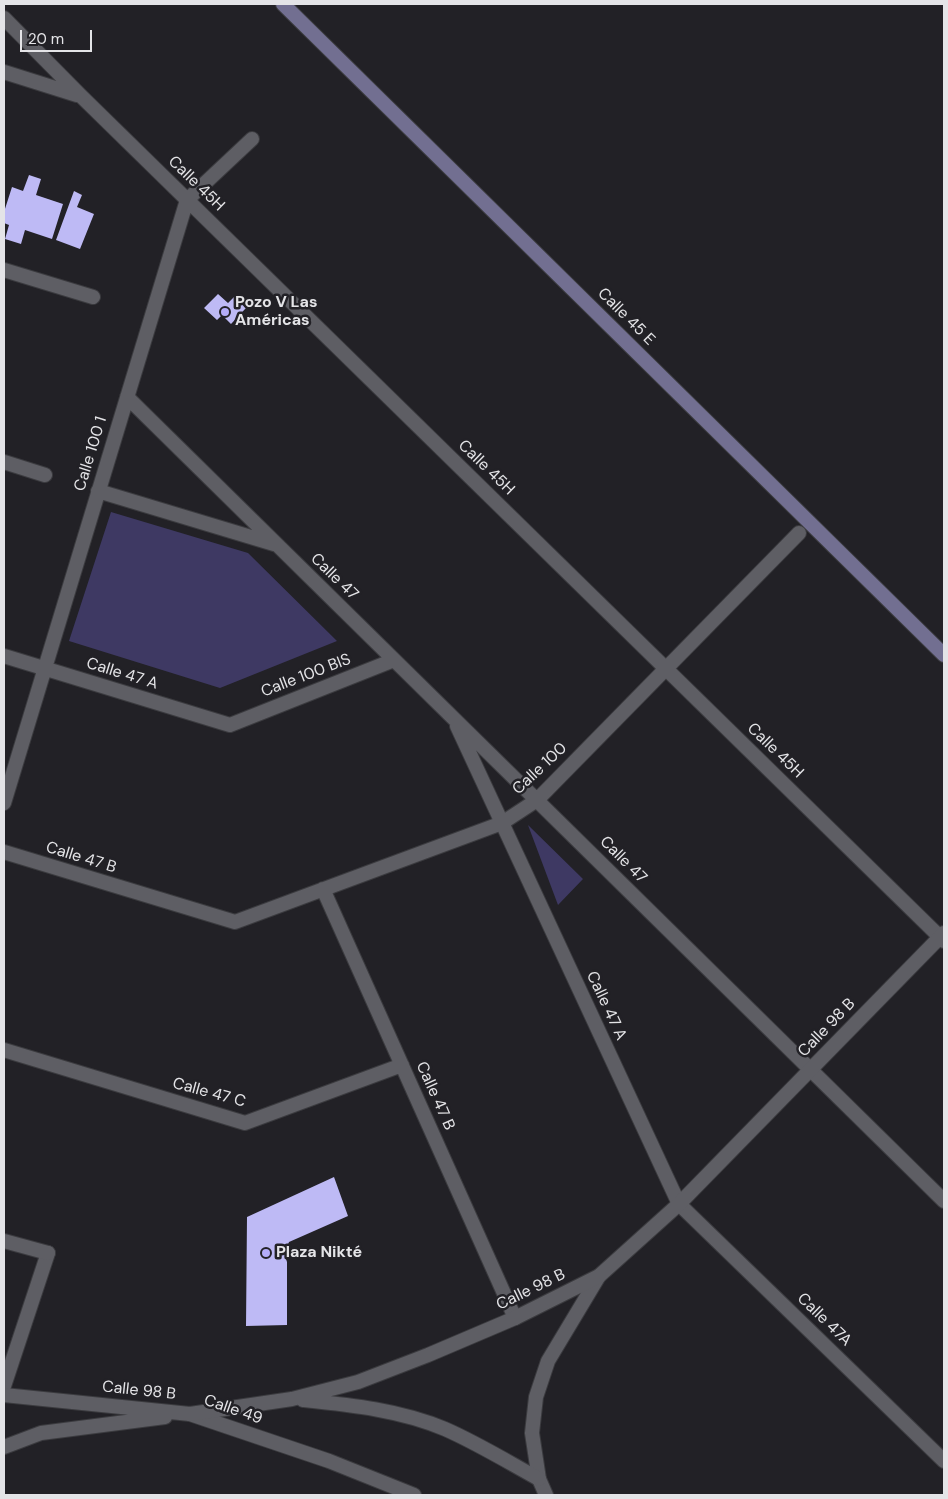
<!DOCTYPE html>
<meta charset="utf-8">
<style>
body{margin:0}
#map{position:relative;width:948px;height:1499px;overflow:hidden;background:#222126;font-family:"DM Sans",sans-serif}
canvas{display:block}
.frame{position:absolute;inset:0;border:5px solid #e4e4e7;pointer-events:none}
.scale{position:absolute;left:20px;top:30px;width:72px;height:22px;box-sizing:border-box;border:2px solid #e4e4e7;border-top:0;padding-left:6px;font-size:15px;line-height:18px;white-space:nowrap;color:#e4e4e7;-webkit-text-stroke:4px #222126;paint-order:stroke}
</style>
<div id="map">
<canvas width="948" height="1499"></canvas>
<div class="frame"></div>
<div class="scale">20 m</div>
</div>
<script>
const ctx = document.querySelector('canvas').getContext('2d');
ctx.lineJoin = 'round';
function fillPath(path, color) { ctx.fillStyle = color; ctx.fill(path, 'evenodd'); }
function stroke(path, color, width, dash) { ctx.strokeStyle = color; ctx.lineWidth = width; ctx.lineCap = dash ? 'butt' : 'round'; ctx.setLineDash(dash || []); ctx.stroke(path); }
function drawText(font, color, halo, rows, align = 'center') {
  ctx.font = font + ' "DM Sans",sans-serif'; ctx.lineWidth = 5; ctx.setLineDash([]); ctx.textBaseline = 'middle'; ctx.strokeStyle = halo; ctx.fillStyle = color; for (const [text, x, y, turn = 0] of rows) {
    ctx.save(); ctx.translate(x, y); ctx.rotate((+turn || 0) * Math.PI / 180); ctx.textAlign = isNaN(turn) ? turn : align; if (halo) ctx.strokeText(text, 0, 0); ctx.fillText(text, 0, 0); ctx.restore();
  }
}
fillPath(new Path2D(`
 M 111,512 L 248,553 L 337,641 L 220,688 L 69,641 Z
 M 528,825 L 583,879 L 558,905 Z`), '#3e3963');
fillPath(new Path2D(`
 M 29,175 L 41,179 L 36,195 L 63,204 L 52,239 L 25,230 L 21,244 L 5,239 L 9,225 L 4,223 L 4,212 L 12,187 L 23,191 Z
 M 74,191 L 82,195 L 77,207 L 94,214 L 80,249 L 56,240 Z
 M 218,294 L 228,303 L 234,297 L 246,308 L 231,324 L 222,315 L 217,320 L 204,308 Z
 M 334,1177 L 348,1216 L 289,1242 L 286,1250 L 285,1256 L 287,1262 L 287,1325 L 246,1326 L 247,1217 Z`), '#bebaf5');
const pedestrian = new Path2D(`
 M 4,1386 L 48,1253`);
const minor = new Path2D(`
 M 4,18 L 80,95 L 944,941
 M 4,72 L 77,95
 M 4,270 L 93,297
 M 127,397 L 944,1201
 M 4,462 L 45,475
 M 98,491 L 274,544
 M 4,656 L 230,725 L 394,660
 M 457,726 L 679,1204 L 944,1461
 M 4,803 L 187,200 L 252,139
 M 4,852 L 235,922 L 502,823 L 537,800 L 799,533
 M 323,889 L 515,1318
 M 4,1050 L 245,1123 L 402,1065
 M 4,1241 L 48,1253
 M 190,1414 L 329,1461 L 414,1495
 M 546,1495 L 539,1479 L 532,1433 L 536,1397 L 548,1361 L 599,1276`);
const tertiary = new Path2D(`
 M 4,1395 L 190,1414 L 292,1399 L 358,1382 L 428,1355 L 515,1318 L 599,1276 L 679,1204 L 944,933
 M 303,1400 C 351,1405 400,1410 445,1429 C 477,1443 508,1462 539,1479
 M 4,1447 L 41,1433 L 165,1417`);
const secondary = new Path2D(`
 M 283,4 L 944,655`);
stroke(pedestrian, '#3b3b3f', 16);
stroke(minor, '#3b3b3f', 16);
stroke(tertiary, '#3b3b3f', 16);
stroke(secondary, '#3b3b3f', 16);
stroke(pedestrian, '#5e5e64', 14);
stroke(minor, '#5e5e64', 14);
stroke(tertiary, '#5e5e64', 14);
stroke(secondary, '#726f91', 14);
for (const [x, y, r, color] of [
 [225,312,5,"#b4acf9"],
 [266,1253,5,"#b4acf9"]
]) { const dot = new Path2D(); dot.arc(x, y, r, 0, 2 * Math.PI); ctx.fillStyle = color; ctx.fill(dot); stroke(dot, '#222126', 2); }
drawText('16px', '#e4e4e7', '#222126', [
 ["Calle 45H",196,184,44],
 ["Calle 45 E",626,317,45],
 ["Calle 100 1",91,454,-73],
 ["Calle 45H",486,468,44],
 ["Calle 47",334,577,44],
 ["Calle 47 A",122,674,17],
 ["Calle 100 BIS",306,676,-21],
 ["Calle 45H",775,751,44],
 ["Calle 100",540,769,-43],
 ["Calle 47 B",81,858,17],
 ["Calle 47",623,860,45],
 ["Calle 47 A",606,1006,65],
 ["Calle 98 B",827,1028,-46],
 ["Calle 47 C",209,1093,15],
 ["Calle 47 B",435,1096,66],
 ["Calle 98 B",531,1290,-26],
 ["Calle 47A",824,1320,44],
 ["Calle 98 B",139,1391,6],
 ["Calle 49",233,1410,19]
]);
drawText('bold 16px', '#e4e4e7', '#222126', [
 ["Pozo V Las",235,303],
 ["Américas",235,321],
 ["Plaza Nikté",276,1253]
], 'left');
</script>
